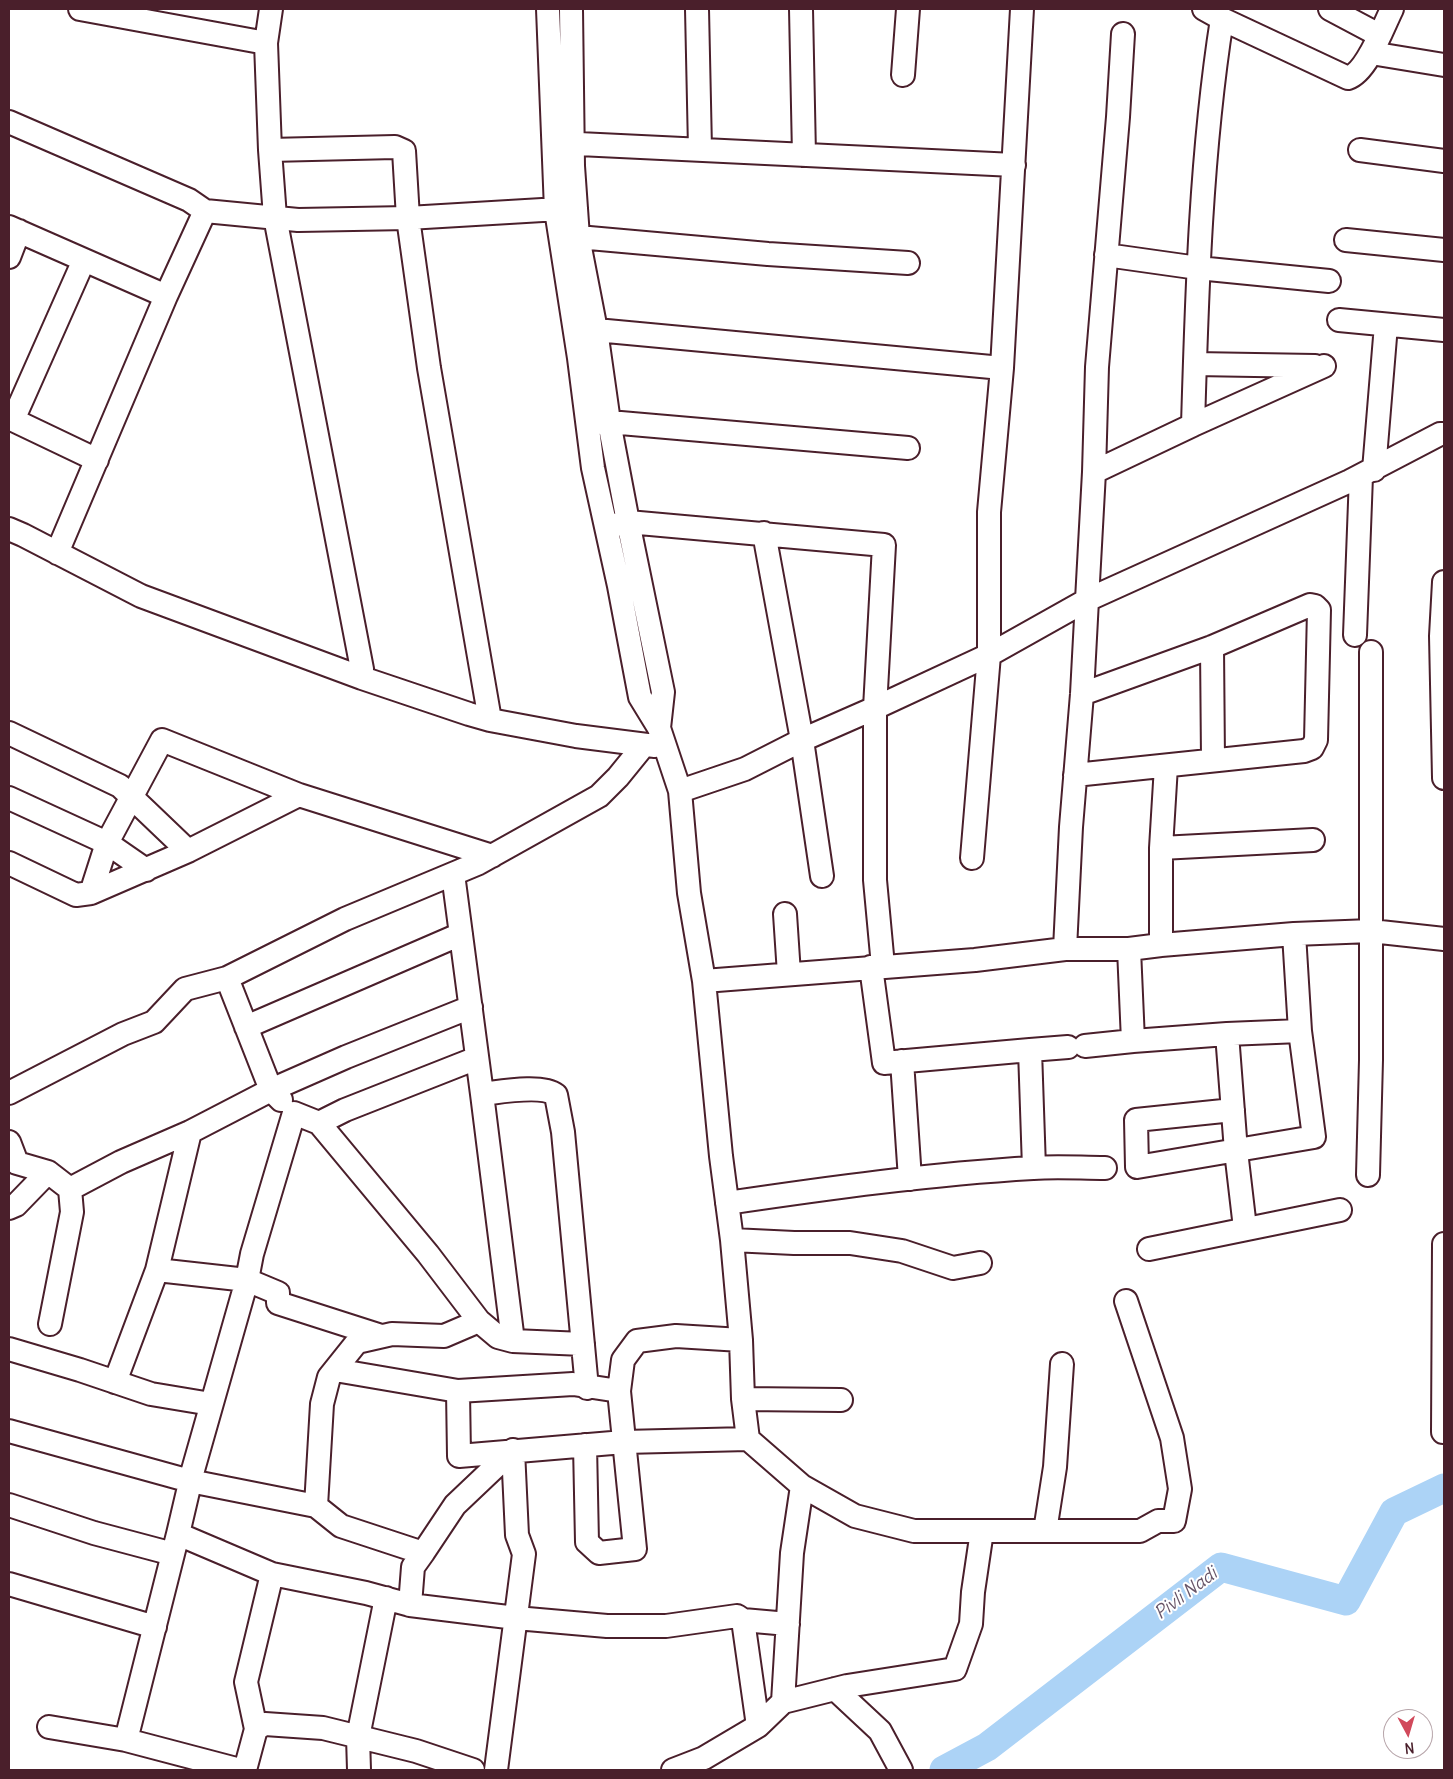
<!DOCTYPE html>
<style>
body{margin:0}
#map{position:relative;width:1453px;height:1779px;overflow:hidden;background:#fff;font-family:Delius,sans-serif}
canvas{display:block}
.frame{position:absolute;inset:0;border:10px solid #4a1f2b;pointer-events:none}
.north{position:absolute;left:1383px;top:1709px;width:50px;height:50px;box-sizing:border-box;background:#fff;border:1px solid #b7a5aa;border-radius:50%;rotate:174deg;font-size:14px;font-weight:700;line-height:20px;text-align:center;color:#4a1f2b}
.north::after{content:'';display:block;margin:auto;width:18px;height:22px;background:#d1495b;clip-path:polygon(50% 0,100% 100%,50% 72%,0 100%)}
</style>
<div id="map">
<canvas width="1453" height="1779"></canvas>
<div class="frame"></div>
<div class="north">N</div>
</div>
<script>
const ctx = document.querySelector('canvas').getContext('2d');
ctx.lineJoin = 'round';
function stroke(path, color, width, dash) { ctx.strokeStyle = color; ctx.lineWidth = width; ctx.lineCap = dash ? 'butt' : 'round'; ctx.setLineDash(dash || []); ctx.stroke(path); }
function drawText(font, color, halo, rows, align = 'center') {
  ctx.font = font + ' Delius,sans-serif'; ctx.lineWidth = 4; ctx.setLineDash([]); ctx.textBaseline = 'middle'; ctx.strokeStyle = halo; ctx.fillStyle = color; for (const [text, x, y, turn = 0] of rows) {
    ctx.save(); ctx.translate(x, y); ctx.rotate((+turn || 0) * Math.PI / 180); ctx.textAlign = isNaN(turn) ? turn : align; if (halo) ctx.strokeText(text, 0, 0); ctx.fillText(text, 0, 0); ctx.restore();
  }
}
stroke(new Path2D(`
 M 944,1770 L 987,1747 L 1221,1567 L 1346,1601 L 1394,1512 L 1444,1488`), '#acd3f6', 29);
const minor = new Path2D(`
 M 80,9 L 266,43 L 270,150 L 275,217 L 362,669
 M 548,9 L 556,210 L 579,358 L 593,468 L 619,586 L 640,697 L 659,728 L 680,791 L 689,893 L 704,981 L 975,960 L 1065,949
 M 571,9 L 573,166 L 578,237 L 596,330 L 609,422 L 628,522 L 663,692 L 659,728
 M 697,9 L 700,149
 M 801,9 L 804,155
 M 1204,9 L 1222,19 L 1348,78 C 1367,72 1383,27 1392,9
 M 1330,9 L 1379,35
 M 1123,34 L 1118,117 L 1097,367 L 1094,472 L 1087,600 L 1082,694 L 1071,827 L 1065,949 L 1129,949 L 1161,945 L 1294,934 L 1371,931 L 1444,939
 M 266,43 L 271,9
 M 1371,53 L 1444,65
 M 903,75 L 908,9
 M 9,122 L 189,200 L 205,211
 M 558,143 L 1014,165
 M 270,150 L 395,147 L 404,151 L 408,218 L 429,368 L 490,720
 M 1360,150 L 1444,161
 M 9,227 L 166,296
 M 565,238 L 578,237 L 768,254 L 908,263
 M 1346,240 L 1444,250
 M 1106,255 L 1198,268 L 1329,281
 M 9,257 L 19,231
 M 1339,320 L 1444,330
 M 583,331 L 596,330 L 1002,368
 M 1195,364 L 1315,366
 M 9,418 L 97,460
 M 13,420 L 84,260
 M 595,423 L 609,422 L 908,448
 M 1193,425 L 1324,366
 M 1374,470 L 1386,325
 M 1094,472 L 1193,425 C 1197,289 1201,153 1222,19
 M 615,525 L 628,522 L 884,545 L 875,708 L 875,880 L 883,966
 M 9,529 L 23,535 L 141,596 L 362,678 L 469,714 L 490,720 L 576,736 L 655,746
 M 764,533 L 802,740 L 822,876
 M 57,553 L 166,296 L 205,211 L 298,220 L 408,218 L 576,208
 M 1444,582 L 1441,636 L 1444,778
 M 1355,635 L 1361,476
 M 1212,647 L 1213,760
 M 9,733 L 120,786 L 188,851
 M 1075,775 L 1304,751 L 1312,748 L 1316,740 L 1319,610 L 1315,606 L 1310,605 L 1212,647 L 1082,694
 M 680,791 L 745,769 L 802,740 L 875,708 L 989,655 L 1087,600 L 1350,481 L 1440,434 L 1444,434
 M 9,798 L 107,843 L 146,870
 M 1161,848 L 1166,766
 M 972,858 L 989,655 L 989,512 L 1002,368 L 1022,9
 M 9,863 L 76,895 L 91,893 L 188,851 L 299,795 L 492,856
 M 453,874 L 482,1094 L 513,1341 L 498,1337 L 479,1321 L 428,1254 L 319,1123 L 345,1110 L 477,1058
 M 91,893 L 107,843 L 162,740 L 299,795
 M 785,914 L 789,974
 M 1161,945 L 1161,848 L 1313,840
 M 1129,949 L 1133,1041 L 1227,1034 L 1236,1151 L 1245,1228
 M 871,967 L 884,1063 L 1030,1050
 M 227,978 L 271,1090 L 281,1100
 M 704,981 L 721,1156 L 732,1240 L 741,1340 L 743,1399 L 748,1439 L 802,1486 L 855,1516 L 914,1531 L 1140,1531 L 1158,1521 L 1174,1521 L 1180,1489 L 1172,1438 L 1126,1301
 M 246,1027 L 461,934
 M 1227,1034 L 1300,1031 L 1294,934
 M 1085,1046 L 1133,1041
 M 902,1061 L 910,1179
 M 9,1093 L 123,1034 L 154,1022 L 185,989 L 227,978 L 345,919 L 479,863 L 599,796 L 618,777 L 644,745
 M 482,1094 C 500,1092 542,1084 556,1095 L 563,1132 L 587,1388
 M 1233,1110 L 1136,1120 L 1137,1167 L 1314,1137 L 1300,1031
 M 319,1123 L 294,1113 L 252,1254 L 247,1280 L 193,1470 L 178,1534 L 272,1574 L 366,1593 L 410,1605 L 516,1618 L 607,1626 L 666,1626 L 737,1616 L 743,1620 L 758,1726
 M 9,1142 L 17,1163 L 48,1172 L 70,1189 L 72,1212 L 50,1324
 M 1034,1168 L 1030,1050 L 1068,1047
 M 1368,1175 L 1371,1060 L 1371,652
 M 70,1189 L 121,1162 L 190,1132 L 271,1090 L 346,1057 L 471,1007
 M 727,1203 C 829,1188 930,1174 1033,1168 C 1057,1166 1081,1168 1105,1168
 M 9,1208 L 16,1205 L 48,1172
 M 732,1240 L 794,1243 L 850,1243 L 902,1251 L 953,1268 L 980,1263
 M 1149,1249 L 1340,1210
 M 157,1270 L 190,1132
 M 513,1341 L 583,1344
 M 9,1349 L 80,1370 L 151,1394 L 211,1404
 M 335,1370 L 458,1391 L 459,1456 L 624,1442 L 748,1439
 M 115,1382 L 157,1270 L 247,1280 L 278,1293 L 278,1303 L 381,1336
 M 458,1391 L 573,1384 L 619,1391 L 635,1549 L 599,1553 L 587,1542 L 585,1445
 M 619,1391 L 623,1360 L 637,1341 L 676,1336 L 741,1340
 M 743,1399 L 841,1400
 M 9,1431 L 190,1481 L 316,1506 L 322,1404 L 329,1377 L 357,1342 L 392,1334 L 444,1336 L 479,1321
 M 1443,1432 L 1444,1244
 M 9,1505 L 94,1533 L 173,1554
 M 316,1506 L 341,1526 L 423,1553
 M 1045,1531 L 1055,1467 L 1062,1364
 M 178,1534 L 126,1740 L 240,1770
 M 9,1584 L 155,1627
 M 410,1605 L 413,1567 L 423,1553 L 455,1505 L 513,1450
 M 743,1620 L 788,1624
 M 835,1689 L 880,1731 L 901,1770
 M 783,1702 L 847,1686 L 955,1669 L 971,1624 L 973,1592 L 982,1531
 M 49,1727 L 126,1740
 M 256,1729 L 246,1682 L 272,1574
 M 245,1770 L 256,1729 L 265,1724 L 323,1728 L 416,1751 L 473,1770
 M 359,1770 L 358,1737 L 386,1598
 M 496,1770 L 524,1554 L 517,1535 L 513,1450
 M 673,1770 L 704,1758 L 758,1726 L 783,1702 L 792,1553 L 802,1486`);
stroke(minor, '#4a1f2b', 26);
stroke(minor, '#fff', 22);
drawText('italic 18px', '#675568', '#fff', [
 ["Pivli Nadi",1186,1594,-37]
]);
</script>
